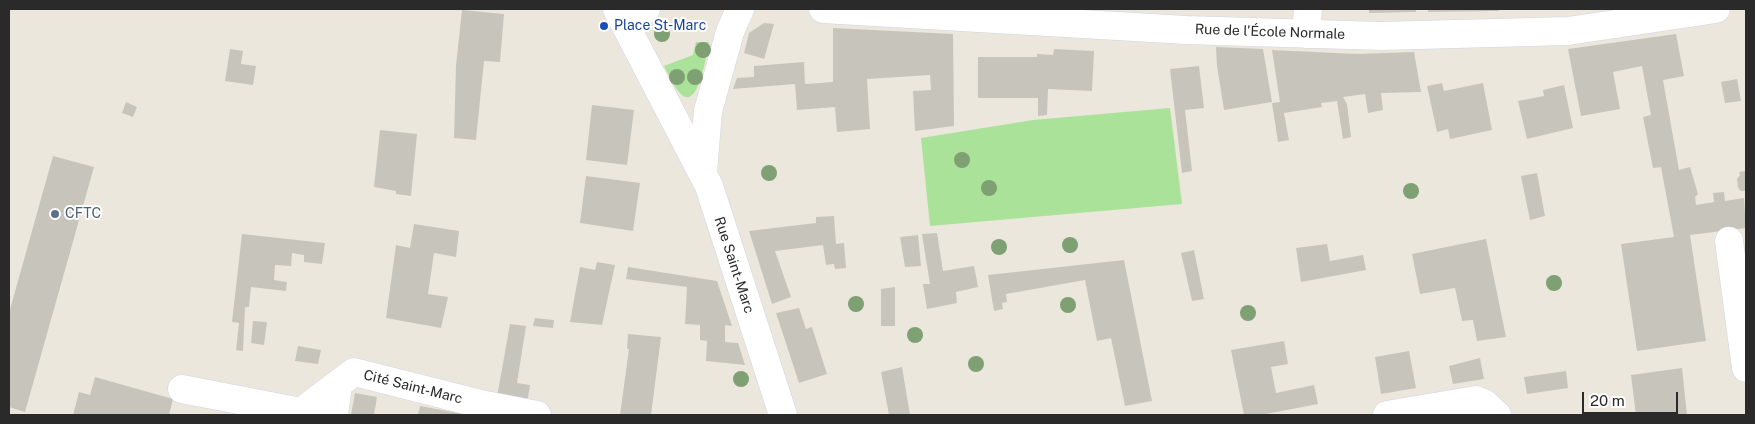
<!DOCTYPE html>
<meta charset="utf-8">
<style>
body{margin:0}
#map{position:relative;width:1755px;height:424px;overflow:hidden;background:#ece7dc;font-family:"Public Sans",sans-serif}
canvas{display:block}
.frame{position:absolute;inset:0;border:10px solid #2a2a2a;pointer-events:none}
.scale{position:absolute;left:1582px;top:392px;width:96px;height:22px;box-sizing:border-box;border:2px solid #2a2a2a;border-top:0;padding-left:6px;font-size:15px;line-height:18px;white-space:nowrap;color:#2a2a2a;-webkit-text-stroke:4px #fff;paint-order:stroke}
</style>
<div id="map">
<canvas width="1755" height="424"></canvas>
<div class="frame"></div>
<div class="scale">20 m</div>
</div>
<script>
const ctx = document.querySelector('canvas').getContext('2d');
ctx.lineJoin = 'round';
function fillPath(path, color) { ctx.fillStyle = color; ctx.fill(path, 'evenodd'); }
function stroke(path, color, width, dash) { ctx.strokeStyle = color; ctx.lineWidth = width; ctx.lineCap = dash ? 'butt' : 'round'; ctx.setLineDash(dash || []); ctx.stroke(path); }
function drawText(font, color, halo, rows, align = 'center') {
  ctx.font = font + ' "Public Sans",sans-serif'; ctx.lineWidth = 4; ctx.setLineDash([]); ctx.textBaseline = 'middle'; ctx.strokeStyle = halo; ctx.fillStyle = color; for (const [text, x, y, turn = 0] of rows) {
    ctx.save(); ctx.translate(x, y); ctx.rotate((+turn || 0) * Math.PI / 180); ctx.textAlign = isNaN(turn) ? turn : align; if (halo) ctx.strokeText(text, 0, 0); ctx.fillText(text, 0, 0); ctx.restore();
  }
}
fillPath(new Path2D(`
 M 696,42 L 709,42 C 707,50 699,114 680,93 C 673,86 669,75 664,66 L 693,55 Z
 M 1170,108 L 1182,204 L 930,226 L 921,138 L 1033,120 Z`), '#abe299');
fillPath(new Path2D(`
 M 1369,9 L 1416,9 L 1416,12 L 1369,13 Z
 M 1428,9 L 1499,9 L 1499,11 L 1428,12 Z
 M 462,10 L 504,14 L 500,62 L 484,61 L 476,140 L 454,138 L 456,65 Z
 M 764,23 L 774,24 L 764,59 L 744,53 L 749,33 Z
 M 833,28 L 953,34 L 954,126 L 915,131 L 913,91 L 931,90 L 930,75 L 867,79 L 870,129 L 837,132 L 835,107 L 797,110 L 795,84 L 733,89 L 737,78 L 754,77 L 754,66 L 804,62 L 805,84 L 833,82 Z
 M 1676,34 L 1684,76 L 1663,80 L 1679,170 L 1690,167 L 1698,194 L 1695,197 L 1696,205 L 1714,202 L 1713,193 L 1724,192 L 1725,201 L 1744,198 L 1746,228 L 1690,235 L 1706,341 L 1637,351 L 1621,244 L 1674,237 L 1661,167 L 1653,168 L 1643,117 L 1651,115 L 1642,66 L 1613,72 L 1620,109 L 1581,116 L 1568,49 Z
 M 1216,47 L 1263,49 L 1272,102 L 1224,110 L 1217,66 Z
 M 230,49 L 243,51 L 241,64 L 256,66 L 253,85 L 225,81 Z
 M 1054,49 L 1094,51 L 1092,91 L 1048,89 L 1047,115 L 1038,116 L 1038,98 L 978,98 L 978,57 L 1037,57 L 1037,54 L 1053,55 Z
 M 1272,50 L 1357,54 L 1414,52 L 1421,92 L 1381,93 L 1383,110 L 1368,113 L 1365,94 L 1343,97 L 1347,104 L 1351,137 L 1343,139 L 1337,101 L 1321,103 L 1322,107 L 1284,113 L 1289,140 L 1278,142 L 1272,103 L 1280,102 Z
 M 1199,66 L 1204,108 L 1185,110 L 1192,171 L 1182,173 L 1170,69 Z
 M 1737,79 L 1741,101 L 1725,103 L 1721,82 Z
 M 1442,83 L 1444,91 L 1483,83 L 1492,130 L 1450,139 L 1448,129 L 1437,132 L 1427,86 Z
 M 1564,85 L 1573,128 L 1527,139 L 1518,101 L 1544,96 L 1543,90 Z
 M 126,102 L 137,107 L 133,117 L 122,113 Z
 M 592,105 L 634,110 L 627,165 L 586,160 Z
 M 380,130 L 417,134 L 411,196 L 396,194 L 396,191 L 374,187 Z
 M 53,156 L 94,167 L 25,412 L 9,407 L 9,313 Z
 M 1746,171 L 1746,191 L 1741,191 L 1738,188 L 1737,179 L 1740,175 L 1739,172 Z
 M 1537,173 L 1545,216 L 1530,220 L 1521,176 Z
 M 586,176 L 640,183 L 633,231 L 580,223 Z
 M 834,216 L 836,244 L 844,243 L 846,268 L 835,269 L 834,264 L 826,265 L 823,245 L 775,251 L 791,297 L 772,304 L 749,231 L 816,223 L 816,217 Z
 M 414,224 L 459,231 L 456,257 L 434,253 L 428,294 L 448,297 L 441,328 L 386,318 L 396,245 L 410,248 Z
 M 937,233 L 943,271 L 974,266 L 978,287 L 956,292 L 957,303 L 927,309 L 923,284 L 930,284 L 922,234 Z
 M 242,234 L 325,243 L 322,264 L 304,262 L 304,255 L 292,253 L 291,266 L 275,265 L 274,280 L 287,282 L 286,291 L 251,287 L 249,307 L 245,307 L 243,351 L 236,350 L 239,323 L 232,322 Z
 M 918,235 L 921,266 L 905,267 L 900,237 Z
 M 1486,239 L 1506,337 L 1477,341 L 1473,320 L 1462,321 L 1455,288 L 1420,294 L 1412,254 Z
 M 1327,244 L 1330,261 L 1363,255 L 1366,270 L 1301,282 L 1296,248 Z
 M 1194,250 L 1204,299 L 1192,301 L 1181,253 Z
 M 1124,260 L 1152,401 L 1125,406 L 1111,338 L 1097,341 L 1085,280 L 1006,294 L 1007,302 L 1002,303 L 1003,309 L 994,311 L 988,275 Z
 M 597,262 L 615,265 L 602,325 L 570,322 L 580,267 L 595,270 Z
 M 628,267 L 717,281 L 732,326 L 725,325 L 725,342 L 738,343 L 745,365 L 706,361 L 707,341 L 700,340 L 700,325 L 685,324 L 687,287 L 626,279 Z
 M 895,287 L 895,326 L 881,326 L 881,289 Z
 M 799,308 L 806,329 L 812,327 L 827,374 L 799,383 L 776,313 Z
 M 535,318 L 554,320 L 553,328 L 533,326 Z
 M 253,321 L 267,322 L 264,345 L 251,343 Z
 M 510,324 L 526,326 L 517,383 L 530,385 L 527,404 L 497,397 Z
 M 628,334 L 661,337 L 651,415 L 620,415 L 629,349 L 627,349 Z
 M 1284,341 L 1288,364 L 1271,367 L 1276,393 L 1314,385 L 1318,404 L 1261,415 L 1244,415 L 1231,350 Z
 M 298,346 L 321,350 L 318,364 L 295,361 Z
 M 1409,351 L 1416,388 L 1381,394 L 1375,357 Z
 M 1480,358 L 1484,379 L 1453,384 L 1449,366 Z
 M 902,367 L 910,415 L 889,415 L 881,372 Z
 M 1682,368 L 1687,415 L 1636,415 L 1631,375 Z
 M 1566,371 L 1568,388 L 1527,394 L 1524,377 Z
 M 95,377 L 173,399 L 169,415 L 73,415 L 79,392 L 90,395 Z
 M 355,393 L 377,397 L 374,415 L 351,415 Z
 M 420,406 L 463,414 L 463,415 L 418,415 Z`), '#c7c5bb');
const minor = new Path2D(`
 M 617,9 L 709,186 L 783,415
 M 823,9 L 1186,30 L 1381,36 L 1568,31 L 1716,9
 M 630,31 L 636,17 L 646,9
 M 1306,34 L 1308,9
 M 703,172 L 708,111 L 730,32 L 740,9
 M 1729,241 L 1746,368
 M 182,389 L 301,412 L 354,372 L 485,405 L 537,415
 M 334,415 L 338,384
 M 1387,415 L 1476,400 L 1484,403 L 1497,415`);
stroke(minor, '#d2d3e3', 29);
stroke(minor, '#fff', 28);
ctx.fillStyle = '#7ea072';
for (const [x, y] of [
 [662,34],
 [703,50],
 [677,77],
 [695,77],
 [962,160],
 [769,173],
 [989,188],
 [1411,191],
 [1070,245],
 [999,247],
 [1554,283],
 [856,304],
 [1068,305],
 [1248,313],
 [915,335],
 [976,364],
 [741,379]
]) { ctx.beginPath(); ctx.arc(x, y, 8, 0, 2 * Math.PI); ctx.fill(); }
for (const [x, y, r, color] of [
 [604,26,5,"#1a4fb4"],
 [55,214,5,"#5c6f8a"]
]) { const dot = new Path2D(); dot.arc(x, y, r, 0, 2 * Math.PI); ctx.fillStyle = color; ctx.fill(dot); stroke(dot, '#fff', 2); }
drawText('14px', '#164399', '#fff', [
 ["Place St-Marc",614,26]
], 'left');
drawText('14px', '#2a2a2a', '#fff', [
 ["Rue de l'École Normale",1270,32,2],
 ["Rue Saint-Marc",734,265,72],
 ["Cité Saint-Marc",413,387,14]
]);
drawText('14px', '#4e5e75', '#fff', [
 ["CFTC",65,214]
], 'left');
</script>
